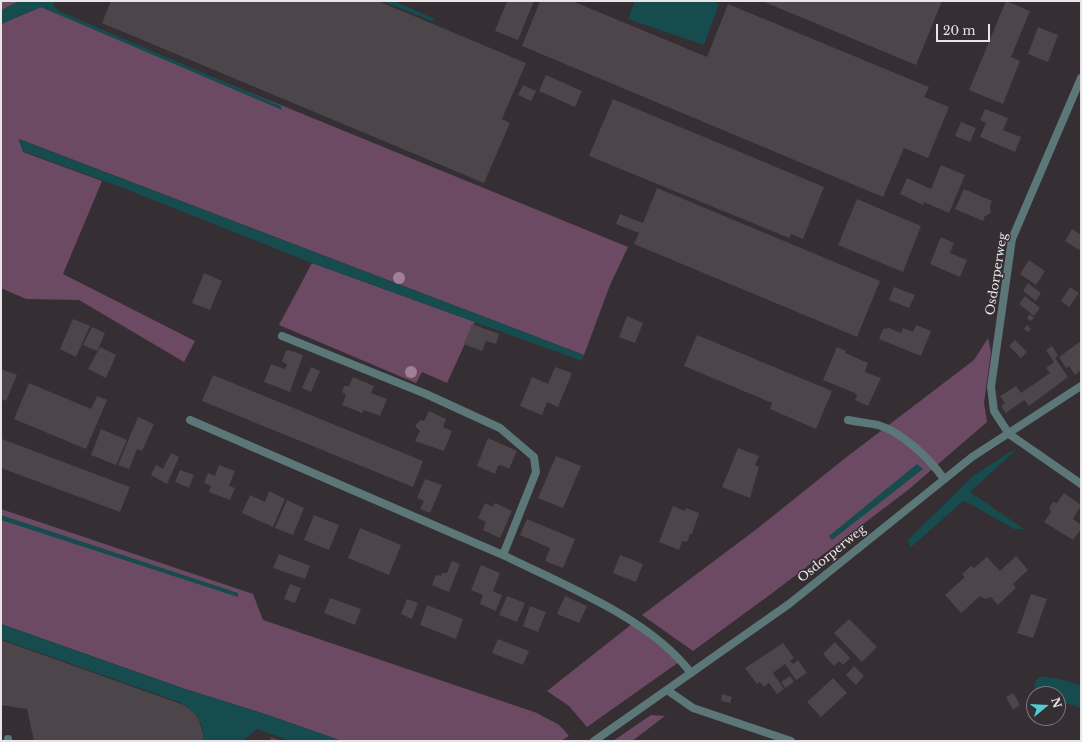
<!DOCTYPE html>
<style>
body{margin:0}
#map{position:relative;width:1082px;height:742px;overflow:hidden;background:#352e33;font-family:"Libre Baskerville",serif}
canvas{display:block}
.frame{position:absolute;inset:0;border:2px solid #e8e4e7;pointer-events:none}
.north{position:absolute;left:1026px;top:686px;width:40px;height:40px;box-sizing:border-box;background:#352e33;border:1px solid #7d777b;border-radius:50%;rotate:72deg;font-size:11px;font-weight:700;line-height:16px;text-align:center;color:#e8e4e7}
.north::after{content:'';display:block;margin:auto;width:14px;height:18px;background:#52ccd0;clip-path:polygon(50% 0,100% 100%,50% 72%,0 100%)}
.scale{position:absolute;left:936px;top:24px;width:54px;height:18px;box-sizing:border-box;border:2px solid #e8e4e7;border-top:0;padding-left:5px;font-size:12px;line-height:14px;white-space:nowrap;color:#e8e4e7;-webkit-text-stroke:3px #352e33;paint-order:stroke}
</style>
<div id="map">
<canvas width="1082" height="742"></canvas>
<div class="frame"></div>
<div class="north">N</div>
<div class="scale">20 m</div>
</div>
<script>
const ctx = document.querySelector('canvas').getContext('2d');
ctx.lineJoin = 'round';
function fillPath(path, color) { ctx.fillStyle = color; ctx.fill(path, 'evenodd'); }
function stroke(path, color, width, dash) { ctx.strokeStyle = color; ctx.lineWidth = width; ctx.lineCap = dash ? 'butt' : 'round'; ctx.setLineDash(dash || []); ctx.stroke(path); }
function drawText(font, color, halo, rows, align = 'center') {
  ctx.font = font + ' "Libre Baskerville",serif'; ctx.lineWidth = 3; ctx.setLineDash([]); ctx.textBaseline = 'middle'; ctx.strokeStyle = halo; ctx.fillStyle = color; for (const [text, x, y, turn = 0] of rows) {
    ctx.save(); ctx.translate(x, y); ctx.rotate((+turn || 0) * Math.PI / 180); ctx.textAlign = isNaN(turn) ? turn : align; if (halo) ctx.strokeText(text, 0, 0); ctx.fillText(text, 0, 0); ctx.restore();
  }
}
fillPath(new Path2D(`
 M 1,1 L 28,1 L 1,13 Z
 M 41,7 L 628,247 L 610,285 L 584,355 L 19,139 L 23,152 L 102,181 L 63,274 L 195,341 L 184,362 L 79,300 L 26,299 L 1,288 L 1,24 Z
 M 312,263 L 475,322 L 447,383 L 422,372 L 416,383 L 279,325 Z
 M 988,338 L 991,352 L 984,403 L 987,422 L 908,490 L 771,594 L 693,651 L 642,615 L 758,528 L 844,459 L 974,360 Z
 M 1,509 L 253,594 L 263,620 L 537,713 C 553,723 557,720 569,736 L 561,741 L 342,741 L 265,714 L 185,689 L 1,624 Z
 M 632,624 L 679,662 L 587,727 L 569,706 L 547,691 Z
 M 651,715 L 665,716 L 632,741 L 613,741 Z`), '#6d4a63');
fillPath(new Path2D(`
 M 19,1 L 55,1 L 53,5 L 59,11 L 281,106 L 282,110 L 41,7 L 1,24 L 1,10 Z
 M 382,1 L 394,1 L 435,19 L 431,21 Z
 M 635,1 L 711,1 L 719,4 L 704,45 L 628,19 Z
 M 18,139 L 584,355 L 582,361 L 312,263 L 123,188 L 23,151 Z
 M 1016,450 L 970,492 L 1024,529 L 1014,529 L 965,501 L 962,502 L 910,548 L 908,540 L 973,476 L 1010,452 Z
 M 917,464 L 923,469 L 832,540 L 829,536 Z
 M 1,515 L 238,593 L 238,597 L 1,520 Z
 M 1,624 L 185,689 L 265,714 L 342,741 L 291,741 L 257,729 L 242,741 L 203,741 C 206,723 194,710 179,702 L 1,639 Z
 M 1052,677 L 1081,685 L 1081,698 L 1047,687 Z`), '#164c4e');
stroke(new Path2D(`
 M 1044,686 L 1081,698`), '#164c4e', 19);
fillPath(new Path2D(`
 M 111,1 L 378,1 L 526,63 L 502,119 L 510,123 L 484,183 L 102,23 Z
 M 507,1 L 534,1 L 518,40 L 495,31 Z
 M 540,1 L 572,1 L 707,57 L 728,4 L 929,87 L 924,97 L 949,107 L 928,158 L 904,148 L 883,197 L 522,46 Z
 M 762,1 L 942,1 L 916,65 Z
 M 1006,1 L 1030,11 L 1011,57 L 1020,61 L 1003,104 L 969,90 Z
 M 1038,27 L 1058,35 L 1048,62 L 1028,54 Z
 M 546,75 L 582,91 L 575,107 L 539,91 Z
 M 523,85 L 536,91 L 531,101 L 518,95 Z
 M 613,99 L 824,187 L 803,239 L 791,234 L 789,238 L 589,156 Z
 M 985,109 L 1008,118 L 1003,130 L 1021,137 L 1015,152 L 980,137 L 986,123 L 980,120 Z
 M 961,122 L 976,128 L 970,142 L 955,136 Z
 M 941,165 L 965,175 L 949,213 L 924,202 L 923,205 L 900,194 L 907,178 L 931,189 Z
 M 657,188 L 880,281 L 857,337 L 634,244 L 639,233 L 616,224 L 620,214 L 643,223 Z
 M 964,189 L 992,201 L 990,206 L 991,213 L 985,216 L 983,221 L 955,209 Z
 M 857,199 L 921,226 L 903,272 L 838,245 Z
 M 1072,229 L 1081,235 L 1081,247 L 1079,250 L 1065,241 Z
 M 941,237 L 954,243 L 950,253 L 967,260 L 960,277 L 930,264 Z
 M 1029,260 L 1045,271 L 1036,285 L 1020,274 Z
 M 204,273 L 222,281 L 210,310 L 192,303 Z
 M 1028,283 L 1041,293 L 1036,301 L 1023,291 Z
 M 894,287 L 915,295 L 909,308 L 889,300 Z
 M 1070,287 L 1079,293 L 1069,307 L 1061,301 Z
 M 1025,296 L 1040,308 L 1034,316 L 1019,304 Z
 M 1030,314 L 1034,318 L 1031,321 L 1027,318 Z
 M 627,316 L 643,323 L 635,343 L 619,337 Z
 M 73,319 L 90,326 L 76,357 L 60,349 Z
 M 472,324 L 499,334 L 496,344 L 486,341 L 482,351 L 464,344 Z
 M 916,325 L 931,331 L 921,356 L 879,339 L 883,329 L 889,328 L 901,333 L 903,328 L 913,332 Z
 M 1027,325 L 1031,329 L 1028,332 L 1024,329 Z
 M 92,327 L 105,333 L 97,351 L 83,345 Z
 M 697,335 L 832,391 L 816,429 L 770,409 L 772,403 L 684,366 Z
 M 1015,340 L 1027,352 L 1021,358 L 1009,346 Z
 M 1081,341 L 1081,370 L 1075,375 L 1069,366 L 1066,368 L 1059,357 Z
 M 1052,346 L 1058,355 L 1055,358 L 1068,377 L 1029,406 L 1024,400 L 1006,413 L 1001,406 L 1005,403 L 1000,396 L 1016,386 L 1021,393 L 1050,373 L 1046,368 L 1054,362 L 1046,350 Z
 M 100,347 L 116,355 L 106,378 L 88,369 Z
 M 837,347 L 846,351 L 845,353 L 868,363 L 865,372 L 881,378 L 868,406 L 855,400 L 857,395 L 855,393 L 823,380 Z
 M 289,350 L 303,355 L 290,392 L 264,382 L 271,364 L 285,369 L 287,365 L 282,361 L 286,351 Z
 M 311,367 L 320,371 L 311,392 L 302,388 Z
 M 555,367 L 572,373 L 558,407 L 547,402 L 542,415 L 520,406 L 532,377 L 548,384 Z
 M 1,369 L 17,375 L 6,401 L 1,399 Z
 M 213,375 L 423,461 L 413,487 L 202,401 Z
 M 353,377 L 374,386 L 371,393 L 387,399 L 380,416 L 364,410 L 362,413 L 342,405 L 346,395 L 342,392 L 344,386 L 349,386 Z
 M 29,383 L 91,409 L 97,396 L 107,400 L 86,449 L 14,419 Z
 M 429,411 L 446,419 L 443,427 L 452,431 L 444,451 L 415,441 L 420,431 L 415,426 L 420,420 L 424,421 Z
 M 138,417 L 154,424 L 142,451 L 137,449 L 129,469 L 118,465 Z
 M 101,429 L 127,440 L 116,465 L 91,455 Z
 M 488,438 L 517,451 L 509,469 L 501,465 L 498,466 L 495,474 L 477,466 Z
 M 2,439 L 130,487 L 120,512 L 1,468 Z
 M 738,448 L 759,456 L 755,465 L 759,467 L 750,498 L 722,487 Z
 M 171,453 L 179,457 L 167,484 L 151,475 L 156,465 L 163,469 Z
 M 556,456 L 581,466 L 563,508 L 538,498 Z
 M 219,465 L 235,471 L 229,486 L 235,488 L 230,500 L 209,492 L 211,486 L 204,483 L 208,473 L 215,476 Z
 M 180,470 L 194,475 L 189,488 L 175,482 Z
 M 425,479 L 442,485 L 430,513 L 420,509 L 424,501 L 417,498 Z
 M 269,491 L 285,499 L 273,527 L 242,513 L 250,495 L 265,502 Z
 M 1064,493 L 1081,505 L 1073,519 L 1081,525 L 1081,529 L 1073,540 L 1044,522 L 1051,512 L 1049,508 L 1053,502 L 1057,503 Z
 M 287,500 L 304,508 L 293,535 L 275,528 Z
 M 485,503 L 493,507 L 495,503 L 512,511 L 500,538 L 483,530 L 486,522 L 478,518 Z
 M 673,506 L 685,511 L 686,508 L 699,513 L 692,534 L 690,534 L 687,542 L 682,541 L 679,550 L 659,542 Z
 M 314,515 L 339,525 L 329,550 L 304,540 Z
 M 527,519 L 575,539 L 563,568 L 545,561 L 550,548 L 520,535 Z
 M 360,528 L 401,545 L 389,575 L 348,558 Z
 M 279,554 L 310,566 L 305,579 L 273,568 Z
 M 620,555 L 643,564 L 636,582 L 613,573 Z
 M 1016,556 L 1028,570 L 1013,584 L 1016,588 L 998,605 L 991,597 L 985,599 L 980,596 L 961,613 L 945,595 L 965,577 L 962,574 L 971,566 L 974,568 L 987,557 L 1000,571 Z
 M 452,561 L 460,564 L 449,592 L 432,585 L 436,575 L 441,576 L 442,573 L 447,573 Z
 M 481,565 L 500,573 L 493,591 L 502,595 L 496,611 L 480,604 L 483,595 L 471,590 Z
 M 290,584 L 301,588 L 295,603 L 284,599 Z
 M 1031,594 L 1047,599 L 1033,638 L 1017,633 Z
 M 507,596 L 525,603 L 517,622 L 499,615 Z
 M 565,596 L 587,606 L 579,623 L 557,614 Z
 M 330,598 L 361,609 L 355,625 L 324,613 Z
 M 407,599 L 418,603 L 412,619 L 401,614 Z
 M 427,605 L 463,619 L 456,639 L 420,625 Z
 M 530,606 L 546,612 L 538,632 L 523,626 Z
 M 849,619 L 877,647 L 862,662 L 834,633 Z
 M 498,639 L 529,651 L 523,665 L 492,653 Z
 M 1,640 L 184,705 L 194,713 L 199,720 L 203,733 L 203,741 L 34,741 L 27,709 L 1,705 Z
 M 835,642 L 850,658 L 843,665 L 839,661 L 834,666 L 823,654 Z
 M 783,643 L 794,658 L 790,661 L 793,664 L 798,660 L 807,673 L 796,680 L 785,664 L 773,673 L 784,689 L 777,694 L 769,683 L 764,687 L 760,682 L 757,684 L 745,668 Z
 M 854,666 L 864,676 L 856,685 L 846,675 Z
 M 790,676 L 794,682 L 785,688 L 781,682 Z
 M 833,678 L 847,693 L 821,717 L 807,702 Z
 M 1013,693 L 1020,705 L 1013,710 L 1006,697 Z
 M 722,694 L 732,697 L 730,703 L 721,701 Z
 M 1058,712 L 1062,718 L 1055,723 L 1052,718 L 1058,718 Z
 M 271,737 L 281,741 L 270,741 Z`), '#4c4549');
stroke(new Path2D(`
 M 282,336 L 426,394 L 500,428 L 534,457 L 536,472 L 503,555
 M 190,420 L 503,555 C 564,585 649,618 691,673
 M 848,420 C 858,422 868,423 878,425 C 902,432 930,459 944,479
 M 1009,434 L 1081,484
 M 8,739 L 8,741`), '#5c7778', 8);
stroke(new Path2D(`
 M 1009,434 L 994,411 L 991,387 L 1012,239 L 1081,78
 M 667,690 L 693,708 L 791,741
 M 594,741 L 789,604 L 972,457 L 1081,386`), '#5c7778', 8);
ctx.fillStyle = '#a07f97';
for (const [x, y] of [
 [399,278],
 [411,372]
]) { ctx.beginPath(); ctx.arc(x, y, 6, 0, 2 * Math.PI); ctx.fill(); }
drawText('12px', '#e8e4e7', '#352e33', [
 ["Osdorperweg",997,274,-81],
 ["Osdorperweg",832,554,-39]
]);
</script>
